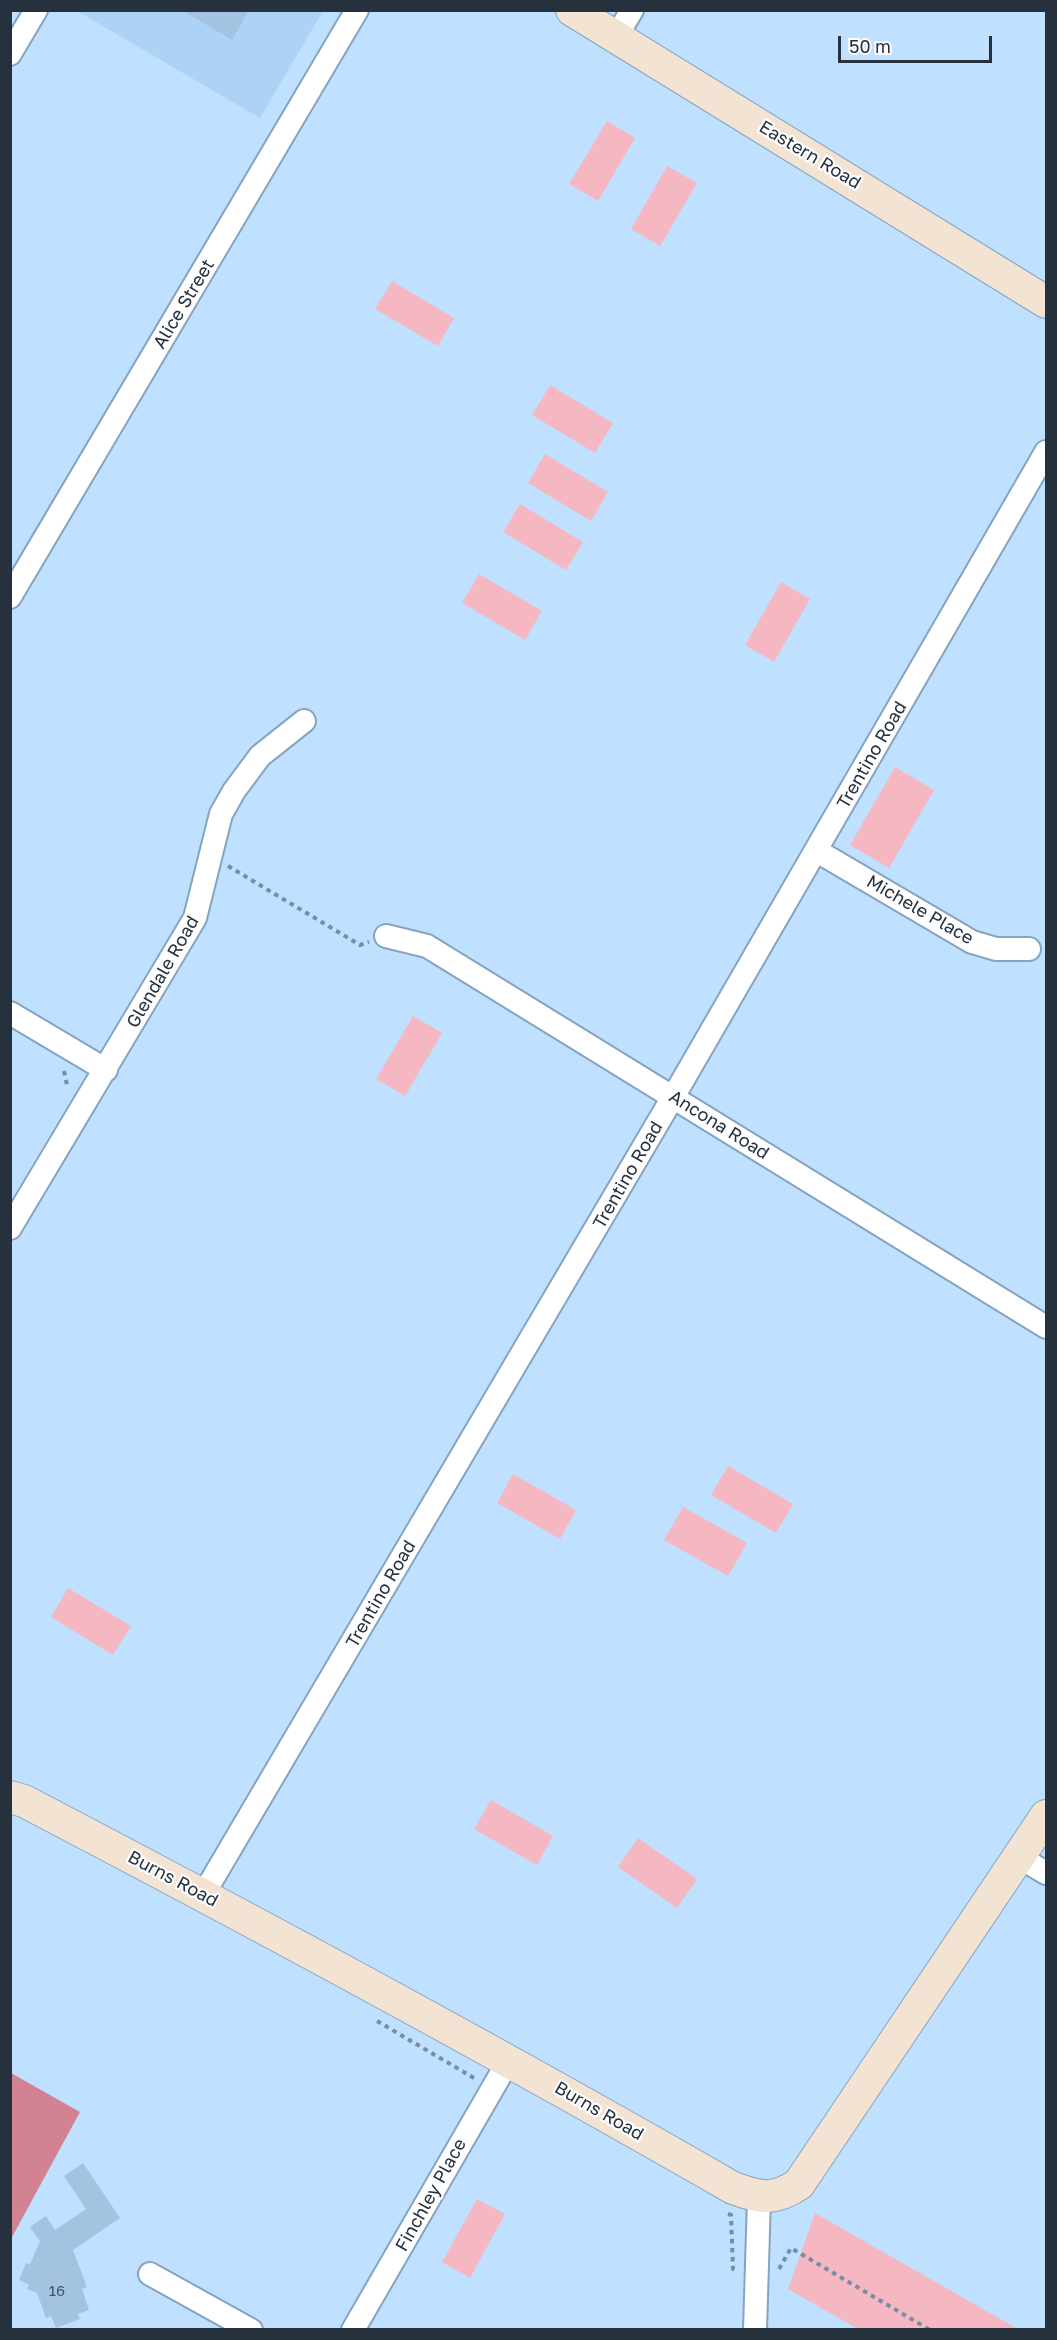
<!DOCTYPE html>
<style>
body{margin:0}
#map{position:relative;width:1057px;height:2340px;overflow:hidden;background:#c0e0ff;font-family:"Golos Text",sans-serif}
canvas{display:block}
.frame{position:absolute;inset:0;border:12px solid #25323e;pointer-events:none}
.scale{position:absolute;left:838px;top:36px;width:154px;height:27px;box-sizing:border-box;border:3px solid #25323e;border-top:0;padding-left:8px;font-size:18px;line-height:21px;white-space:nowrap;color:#25323e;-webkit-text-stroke:4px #fdfdfd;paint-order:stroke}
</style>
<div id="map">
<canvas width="1057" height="2340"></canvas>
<div class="frame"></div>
<div class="scale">50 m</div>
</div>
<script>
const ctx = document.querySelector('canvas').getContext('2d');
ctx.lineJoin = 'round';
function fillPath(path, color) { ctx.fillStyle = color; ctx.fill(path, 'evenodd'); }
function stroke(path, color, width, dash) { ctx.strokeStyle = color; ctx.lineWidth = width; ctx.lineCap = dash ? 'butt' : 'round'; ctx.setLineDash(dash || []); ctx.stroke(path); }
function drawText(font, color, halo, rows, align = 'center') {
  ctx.font = font + ' "Golos Text",sans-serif'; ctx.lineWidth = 4.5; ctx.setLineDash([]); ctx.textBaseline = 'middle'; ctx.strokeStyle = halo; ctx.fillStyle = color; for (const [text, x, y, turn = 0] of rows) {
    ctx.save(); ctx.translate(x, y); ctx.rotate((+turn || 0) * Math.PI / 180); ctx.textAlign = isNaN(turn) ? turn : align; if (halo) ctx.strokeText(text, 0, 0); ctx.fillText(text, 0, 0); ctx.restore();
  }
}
fillPath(new Path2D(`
 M 77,11 L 323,11 L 260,118 Z`), '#acd2f5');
fillPath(new Path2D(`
 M 607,121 L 635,138 L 598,201 L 569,184 Z
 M 667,166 L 697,183 L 660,246 L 631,229 Z
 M 392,281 L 454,318 L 438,346 L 375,309 Z
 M 550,385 L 613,423 L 595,453 L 532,415 Z
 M 545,454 L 608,492 L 591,521 L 528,483 Z
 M 520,504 L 583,542 L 566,570 L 503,532 Z
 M 479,574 L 542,611 L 525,640 L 462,603 Z
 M 781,582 L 810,599 L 774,662 L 745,645 Z
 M 895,767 L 934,790 L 889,868 L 850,845 Z
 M 413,1016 L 442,1033 L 405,1096 L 376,1079 Z
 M 728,1466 L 793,1504 L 776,1533 L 711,1495 Z
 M 513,1474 L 576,1510 L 560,1539 L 497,1503 Z
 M 683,1507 L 747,1543 L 728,1576 L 664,1540 Z
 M 68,1588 L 131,1626 L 113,1655 L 51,1617 Z
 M 491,1800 L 553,1836 L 537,1865 L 474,1829 Z
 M 638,1838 L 697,1879 L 677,1908 L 618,1867 Z
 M 477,2199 L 505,2214 L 470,2278 L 442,2262 Z
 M 815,2213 L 1018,2329 L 858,2329 L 788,2289 Z`), '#f5b7c2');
fillPath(new Path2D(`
 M 11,2073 L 80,2112 L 11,2239 Z`), '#d18393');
fillPath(new Path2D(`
 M 182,10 L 249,10 L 232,40 Z
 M 83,2163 L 120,2218 L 73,2250 L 87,2287 L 82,2289 L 89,2310 L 78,2314 L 80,2319 L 56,2328 L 51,2316 L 46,2318 L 37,2293 L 27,2289 L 29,2285 L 19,2280 L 26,2263 L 30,2264 L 40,2241 L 30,2227 L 46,2216 L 55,2230 L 86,2209 L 64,2176 Z`), '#a3c3e0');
const street = new Path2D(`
 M 616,37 L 632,10
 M 10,54 L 36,10
 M 10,597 L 357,10
 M 817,851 L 972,942 L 996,949 L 1029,949
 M 386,936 L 427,946 L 1046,1327
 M 10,1013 L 106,1070
 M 10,1228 L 195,918 L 221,814 L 234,791 L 260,756 L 304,721
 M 1019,1857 L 1046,1873
 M 203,1895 L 683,1080 L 1046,452
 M 150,2274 L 251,2330
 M 353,2330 L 509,2060
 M 755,2330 L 759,2198`);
const secondary = new Path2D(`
 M 572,10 L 1046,302
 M 10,1797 L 24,1801 C 263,1926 500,2054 733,2188 C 760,2198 774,2201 799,2184 L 1046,1816`);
stroke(street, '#85a4c1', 26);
stroke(secondary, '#85a4c1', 34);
stroke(new Path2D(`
 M 228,866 L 360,945 L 369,942
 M 64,1071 L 67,1085
 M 377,2021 L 474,2078
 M 728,2214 L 731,2215 L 733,2269 L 737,2270
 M 779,2269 L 791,2248 L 930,2330`), '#778ea4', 4, [4.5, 4.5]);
stroke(street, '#fff', 22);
stroke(secondary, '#f3e3d2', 32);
drawText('15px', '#445666', null, [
 ["16",57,2291]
]);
drawText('18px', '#25323e', '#fdfdfd', [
 ["Eastern Road",810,155,31],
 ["Alice Street",184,304,-59],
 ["Trentino Road",872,755,-60],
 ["Michele Place",920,910,30],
 ["Glendale Road",163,972,-60],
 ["Ancona Road",719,1125,32],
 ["Trentino Road",628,1175,-60],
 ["Trentino Road",381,1594,-60],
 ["Burns Road",173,1879,28],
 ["Burns Road",599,2111,30],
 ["Finchley Place",431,2195,-61]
]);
</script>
